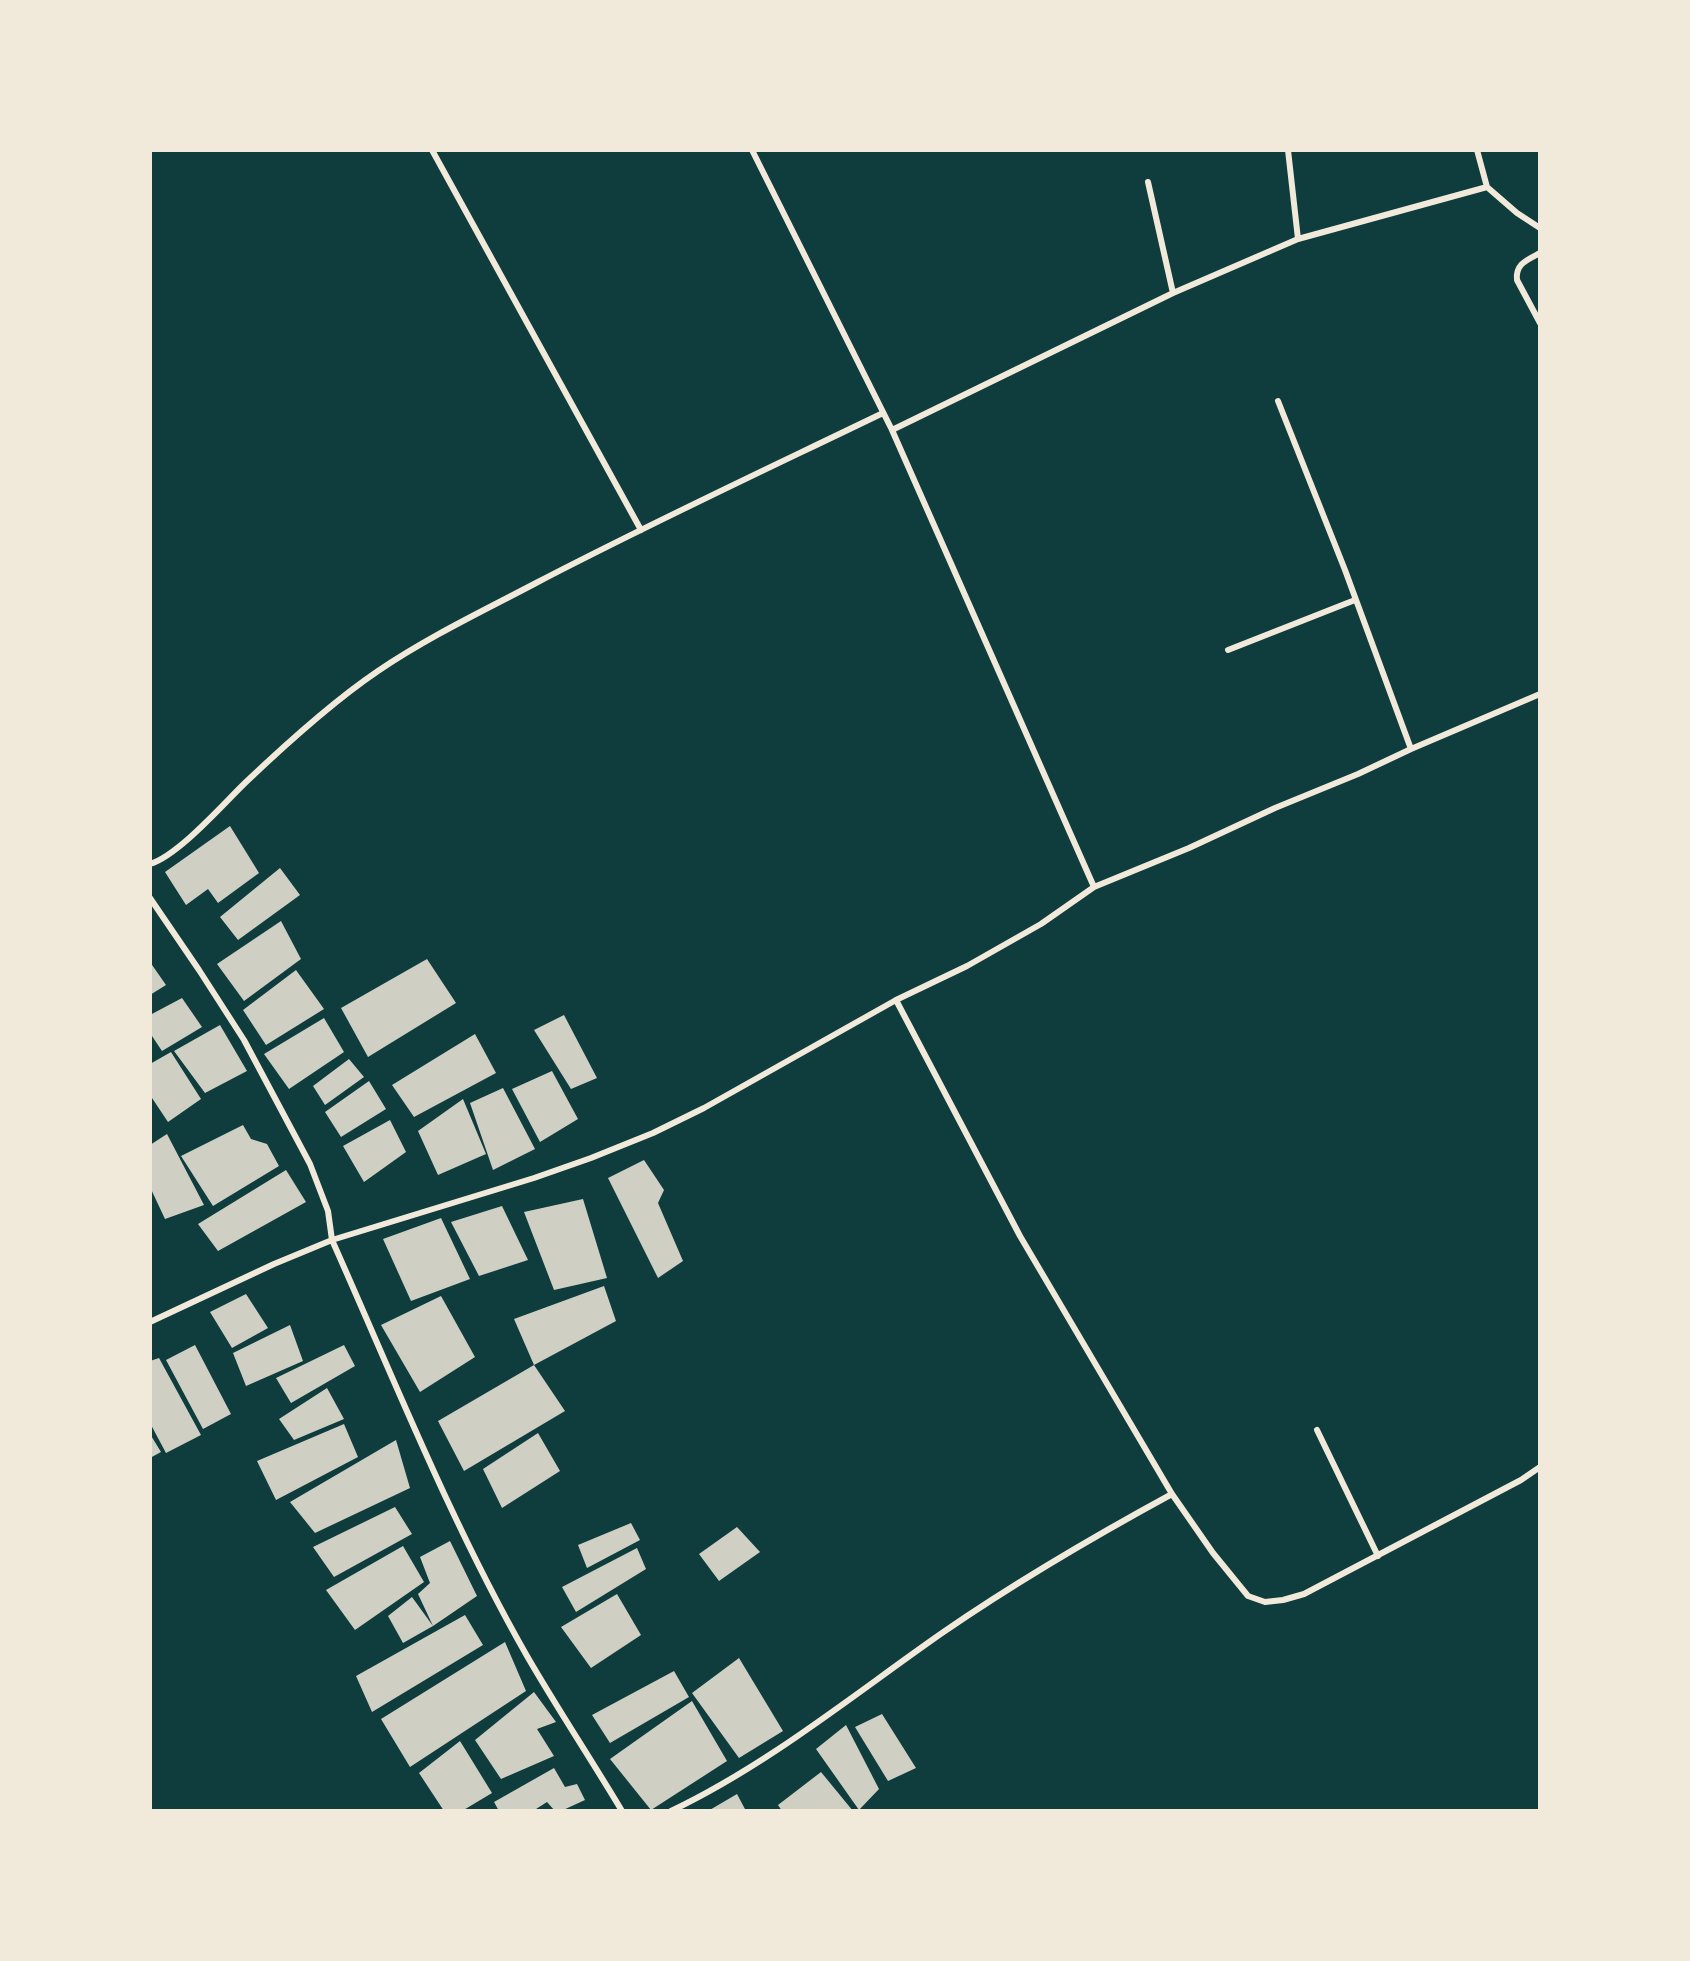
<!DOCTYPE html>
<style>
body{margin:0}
#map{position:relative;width:1690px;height:1961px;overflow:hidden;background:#0f3d3e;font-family:"PT Serif",serif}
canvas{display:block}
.frame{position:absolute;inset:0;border:152px solid #f1e9da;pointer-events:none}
</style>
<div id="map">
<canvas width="1690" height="1961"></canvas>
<div class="frame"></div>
</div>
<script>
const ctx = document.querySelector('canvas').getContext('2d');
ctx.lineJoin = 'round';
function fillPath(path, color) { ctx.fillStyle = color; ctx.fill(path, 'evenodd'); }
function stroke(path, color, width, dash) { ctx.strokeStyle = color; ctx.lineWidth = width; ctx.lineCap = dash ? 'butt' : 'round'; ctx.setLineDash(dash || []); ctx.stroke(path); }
fillPath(new Path2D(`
 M 230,826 L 259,873 L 218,903 L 208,889 L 186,905 L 165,872 Z
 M 280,868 L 300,895 L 238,940 L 220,917 Z
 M 281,921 L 301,959 L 244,1001 L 217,964 Z
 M 427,959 L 456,1003 L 368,1057 L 341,1008 Z
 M 150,962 L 166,985 L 150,995 Z
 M 296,970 L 324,1009 L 266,1045 L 243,1010 Z
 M 182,998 L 202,1027 L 162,1051 L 150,1033 L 150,1015 Z
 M 564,1015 L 597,1078 L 571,1089 L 534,1030 Z
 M 324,1018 L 344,1052 L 289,1089 L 264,1054 Z
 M 220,1025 L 247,1071 L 205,1093 L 174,1051 Z
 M 475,1034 L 496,1073 L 414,1117 L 392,1085 Z
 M 171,1052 L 201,1099 L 168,1122 L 150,1095 L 150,1064 Z
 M 349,1059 L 364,1077 L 325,1105 L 313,1086 Z
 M 552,1071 L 578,1119 L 540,1142 L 512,1089 Z
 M 369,1081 L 386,1109 L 341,1137 L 325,1112 Z
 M 503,1088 L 535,1149 L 493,1170 L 470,1103 Z
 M 463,1099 L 486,1154 L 438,1175 L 418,1131 Z
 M 390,1120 L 406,1152 L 364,1182 L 343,1146 Z
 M 243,1125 L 251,1139 L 267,1144 L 279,1166 L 213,1206 L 181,1156 Z
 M 167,1134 L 204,1205 L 165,1219 L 150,1187 L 150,1145 Z
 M 644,1160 L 664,1190 L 658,1203 L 683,1261 L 658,1278 L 608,1178 Z
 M 286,1170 L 306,1202 L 218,1251 L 198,1224 Z
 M 583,1199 L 607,1278 L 554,1290 L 524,1212 Z
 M 502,1206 L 528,1260 L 479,1276 L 451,1222 Z
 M 441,1218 L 470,1279 L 411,1301 L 383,1239 Z
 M 604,1286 L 616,1321 L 534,1365 L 514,1319 Z
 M 246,1294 L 268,1328 L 232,1348 L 210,1312 Z
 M 441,1296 L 475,1357 L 420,1392 L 381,1325 Z
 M 290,1325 L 303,1361 L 246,1386 L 233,1353 Z
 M 195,1345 L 231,1414 L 203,1429 L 166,1360 Z
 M 344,1345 L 355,1366 L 291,1403 L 276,1378 Z
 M 159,1358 L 201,1435 L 166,1453 L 150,1423 L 150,1361 Z
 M 534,1365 L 565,1411 L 464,1471 L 438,1421 Z
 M 327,1388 L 344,1419 L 294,1440 L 279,1419 Z
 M 344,1424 L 358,1457 L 276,1500 L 257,1461 Z
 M 538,1433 L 560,1471 L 502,1508 L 483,1469 Z
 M 150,1434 L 161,1452 L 150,1458 Z
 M 396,1440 L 410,1488 L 315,1533 L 290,1502 Z
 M 395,1507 L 412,1534 L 334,1577 L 313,1547 Z
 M 631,1523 L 640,1540 L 587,1568 L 578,1545 Z
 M 737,1527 L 760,1552 L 719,1581 L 699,1554 Z
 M 450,1541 L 477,1596 L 433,1626 L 403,1643 L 388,1616 L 412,1597 L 433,1626 L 418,1594 L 430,1583 L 420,1557 Z
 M 403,1546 L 424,1582 L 355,1630 L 326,1590 Z
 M 637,1548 L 646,1569 L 576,1612 L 562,1587 Z
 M 617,1594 L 641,1635 L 591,1668 L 561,1627 Z
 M 465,1615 L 483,1645 L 372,1712 L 356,1676 Z
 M 505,1642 L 526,1691 L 410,1767 L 381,1719 Z
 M 739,1658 L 783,1731 L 739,1758 L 692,1693 Z
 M 674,1671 L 689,1697 L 610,1743 L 592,1715 Z
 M 534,1692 L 556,1722 L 537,1729 L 554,1756 L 501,1779 L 475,1740 Z
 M 692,1701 L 727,1761 L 651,1810 L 610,1759 Z
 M 882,1714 L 916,1768 L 888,1781 L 855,1727 Z
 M 846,1725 L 879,1789 L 859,1810 L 816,1749 Z
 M 460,1741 L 492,1793 L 462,1811 L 444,1811 L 419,1773 Z
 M 554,1768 L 565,1787 L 577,1784 L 585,1800 L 561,1811 L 555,1811 L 547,1802 L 536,1809 L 537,1811 L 499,1811 L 494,1802 Z
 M 821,1772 L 853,1811 L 782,1811 L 778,1805 Z
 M 737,1794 L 746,1811 L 708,1811 Z`), '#cfcfc3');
stroke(new Path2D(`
 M 432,150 L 641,530
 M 752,150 L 892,430 L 1094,887
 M 1288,150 L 1298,239
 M 1477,150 L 1487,187 L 1517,213 L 1540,228
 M 1148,182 L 1173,293
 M 1540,253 C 1527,260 1515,264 1517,280 L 1540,323
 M 1278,401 L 1345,570 L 1411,749
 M 892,430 L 1173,293 L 1298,239 L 1487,187
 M 1228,650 L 1355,600
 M 150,864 C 179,855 223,804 246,782 C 286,744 332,702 378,671 C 428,637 483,611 536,583 C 651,523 767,469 883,413
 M 150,898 L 199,970 L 244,1040 L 310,1164 L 328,1211 L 332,1240 C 394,1379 451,1523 527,1656 C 557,1708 591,1759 622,1811
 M 896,1000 L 1020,1236 L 1172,1494 L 1213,1553 L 1248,1596 L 1265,1602 L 1283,1600 L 1304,1594 L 1521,1480 L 1540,1467
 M 150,1322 L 274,1264 L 332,1240 L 534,1178 L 591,1158 L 653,1133 L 704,1108 L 896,1000 L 967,966 L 1041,924 L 1094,887 L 1189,848 L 1275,808 L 1358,774 L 1411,749 L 1540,694
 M 1317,1430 L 1378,1556
 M 671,1811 C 769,1764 853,1695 942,1633 C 1016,1582 1093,1537 1172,1494`), '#f1e9da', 6);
</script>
